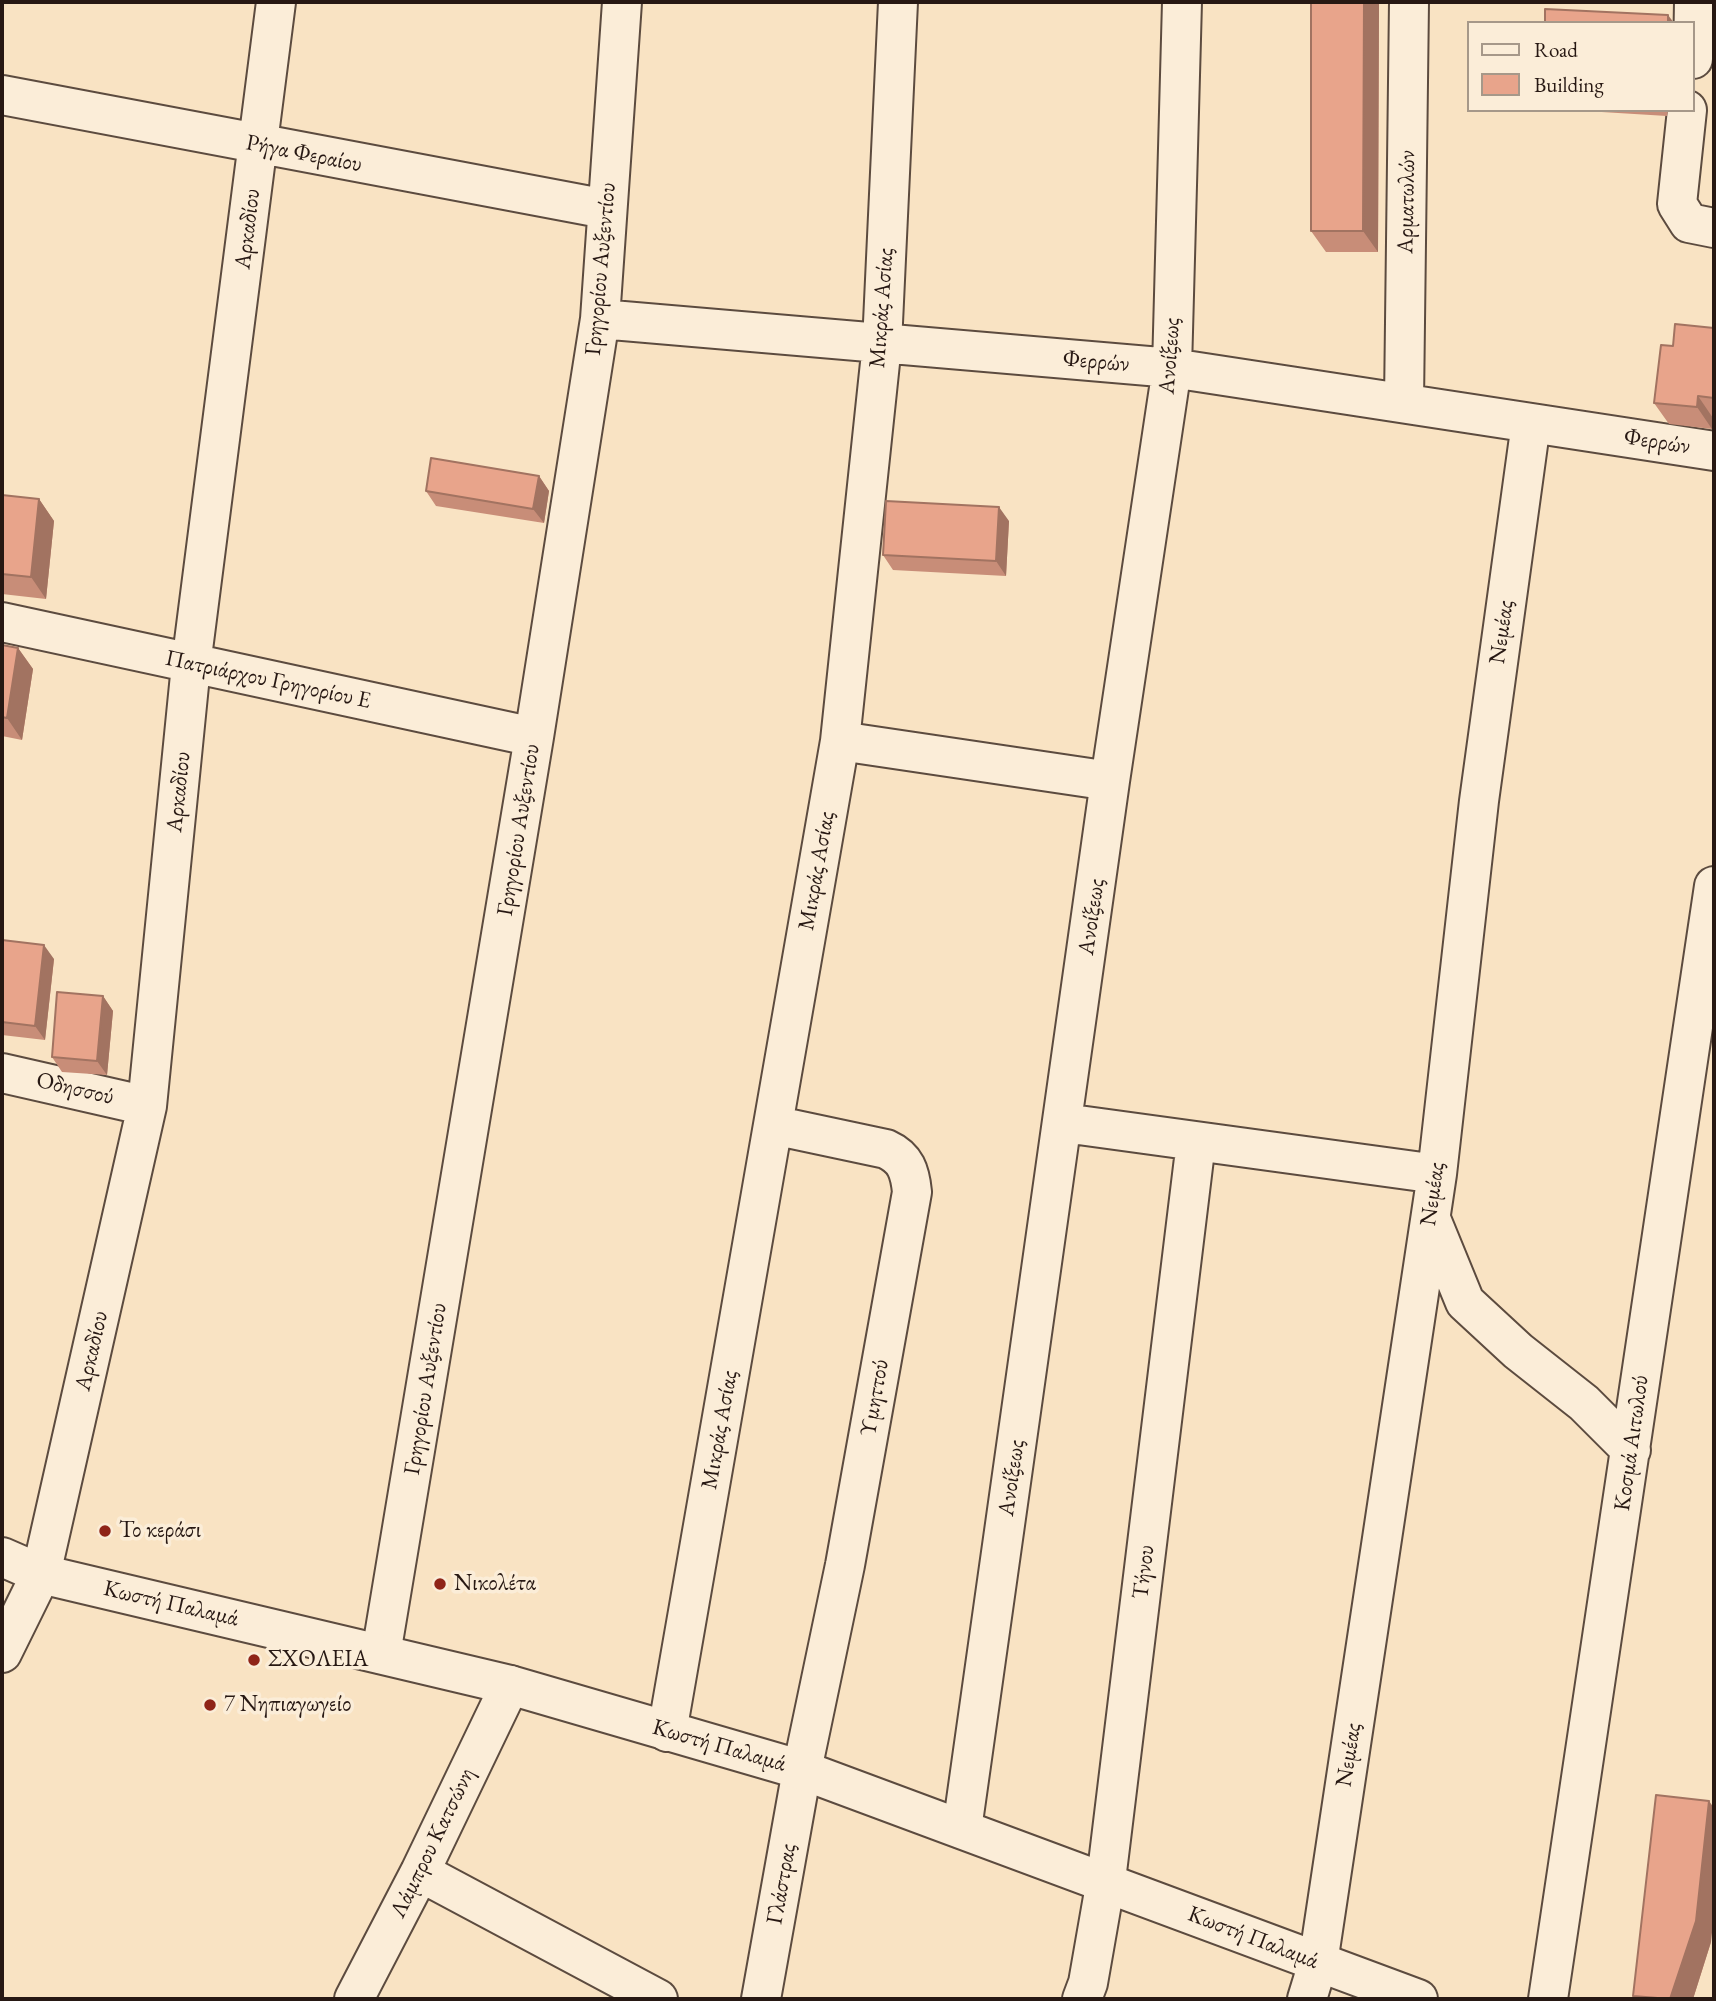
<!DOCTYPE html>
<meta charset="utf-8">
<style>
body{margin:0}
#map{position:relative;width:1716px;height:2001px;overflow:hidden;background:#f9e3c3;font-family:"EB Garamond",serif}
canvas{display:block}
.frame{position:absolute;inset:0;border:4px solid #271813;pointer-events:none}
.legend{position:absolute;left:1467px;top:21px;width:228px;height:91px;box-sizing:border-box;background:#fbedd8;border:2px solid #a69889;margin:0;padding:9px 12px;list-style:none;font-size:21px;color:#271813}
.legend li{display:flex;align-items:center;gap:14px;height:35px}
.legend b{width:35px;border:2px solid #a69889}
</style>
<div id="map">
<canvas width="1716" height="2001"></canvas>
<div class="frame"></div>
<ul class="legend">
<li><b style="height:9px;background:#fbedd8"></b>Road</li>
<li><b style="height:19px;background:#e8a48b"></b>Building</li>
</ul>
</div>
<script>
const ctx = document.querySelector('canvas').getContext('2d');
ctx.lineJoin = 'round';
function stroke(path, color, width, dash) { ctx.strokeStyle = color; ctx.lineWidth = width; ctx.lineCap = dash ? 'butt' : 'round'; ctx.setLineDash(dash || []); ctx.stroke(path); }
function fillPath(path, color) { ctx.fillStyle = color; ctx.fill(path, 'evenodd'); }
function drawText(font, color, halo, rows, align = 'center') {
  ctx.font = font + ' "EB Garamond",serif'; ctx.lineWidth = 7; ctx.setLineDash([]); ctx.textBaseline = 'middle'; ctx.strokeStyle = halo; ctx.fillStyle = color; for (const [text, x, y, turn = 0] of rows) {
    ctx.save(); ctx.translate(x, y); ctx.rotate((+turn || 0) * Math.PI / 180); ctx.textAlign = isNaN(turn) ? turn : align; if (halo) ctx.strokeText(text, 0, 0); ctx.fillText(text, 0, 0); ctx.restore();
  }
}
const minor = new Path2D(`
 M 1693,59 L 1694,2
 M 2,95 L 606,209
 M 1687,110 L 1677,204 L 1689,223 L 1714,228
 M 600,319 L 1172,368 L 1714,451
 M 1404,402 L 1409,2
 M 2,622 L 534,737
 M 840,741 L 1110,781
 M 2,1073 L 147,1106
 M 1064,1123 L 1437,1174
 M 1431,1219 L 1465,1302 L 1518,1351 L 1584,1403 L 1631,1450
 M 2,1653 L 41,1574 L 147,1106 L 191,665 L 276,2
 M 381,1654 L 534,737 L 600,319 L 622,2
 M 667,1732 L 840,741 L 882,344 L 898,2
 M 962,1829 L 1110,781 L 1172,368 L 1182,2
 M 420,1872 L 658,1999
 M 354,1999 L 420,1872 L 510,1685
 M 761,1999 L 802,1770 L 845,1565 L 912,1192 C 910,1172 906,1158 886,1149 L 773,1125
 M 1082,1999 L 1088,1983 L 1106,1880 L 1196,1142
 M 1307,1999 L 1318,1963 L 1437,1174 L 1479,801 L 1531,423
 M 1548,1999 L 1714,886`);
const tertiary = new Path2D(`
 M 2,1557 L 41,1574 L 510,1685 L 802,1770 L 1418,1999`);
stroke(minor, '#5c4b3f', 42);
stroke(tertiary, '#5c4b3f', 42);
stroke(minor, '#fbedd8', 38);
stroke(tertiary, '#fbedd8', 38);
fillPath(new Path2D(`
 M 1311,2 L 1379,2 L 1378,252 L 1326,252 L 1311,231 Z
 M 1569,110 L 1668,110 L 1667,116 Z
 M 1714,328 L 1714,418 L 1712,429 L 1669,424 L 1654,403 Z
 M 539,476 L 549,491 L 544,523 L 436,506 L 426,491 Z
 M 2,495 L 39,499 L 54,521 L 46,599 L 2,594 Z
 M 1009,521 L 1006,576 L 893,570 L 883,555 Z
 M 2,645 L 18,648 L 33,669 L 22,740 L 2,736 Z
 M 2,940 L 54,959 L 45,1040 L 2,1035 Z
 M 103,996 L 113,1011 L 107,1075 L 62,1072 L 52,1057 Z
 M 1711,1942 L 1693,1999 L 1635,1999 L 1633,1996 Z`), '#c88d78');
fillPath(new Path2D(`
 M 1364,2 L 1379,2 L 1378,252 L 1363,231 Z
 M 1668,15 L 1674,23 L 1668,23 Z
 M 1698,396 L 1713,418 L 1712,429 L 1697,407 Z
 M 539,476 L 549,491 L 544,523 L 533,509 Z
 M 39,499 L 54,521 L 46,599 L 31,577 Z
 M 999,507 L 1009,521 L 1006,576 L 996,561 Z
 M 18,648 L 33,669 L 22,740 L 7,718 Z
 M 44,945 L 54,959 L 45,1040 L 35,1026 Z
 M 103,996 L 113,1011 L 107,1075 L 97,1061 Z
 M 1709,1801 L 1714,1808 L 1714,1914 L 1711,1942 L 1693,1999 L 1670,1999 Z`), '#a27361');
const building = new Path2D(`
 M 1311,2 L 1364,2 L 1363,231 L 1311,231 Z
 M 1545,9 L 1668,15 L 1668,23 L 1545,23 Z
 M 1675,324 L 1714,328 L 1714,398 L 1698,396 L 1697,407 L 1654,403 L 1661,345 L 1673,346 Z
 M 431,458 L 539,476 L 533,509 L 426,491 Z
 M 2,495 L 39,499 L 31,577 L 2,574 Z
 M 886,501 L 999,507 L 996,561 L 883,555 Z
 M 2,645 L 18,648 L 7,718 L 2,717 Z
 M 2,940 L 44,945 L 35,1026 L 2,1022 Z
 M 57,992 L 103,996 L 97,1061 L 52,1057 Z
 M 1656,1795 L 1709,1801 L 1696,1921 L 1670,1999 L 1633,1996 Z`);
fillPath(building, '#e8a48b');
stroke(building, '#a27361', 2);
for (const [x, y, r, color] of [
 [105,1531,7,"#8f2418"],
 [440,1584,7,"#8f2418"],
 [254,1660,7,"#8f2418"],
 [210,1705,7,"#8f2418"]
]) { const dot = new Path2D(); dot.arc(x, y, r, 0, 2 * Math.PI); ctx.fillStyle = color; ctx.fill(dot); stroke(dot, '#fbedd8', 2.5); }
drawText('23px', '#271813', '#fbedd8', [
 ["Ρήγα Φεραίου",304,154,11],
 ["Αρματωλών",1407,202,-89],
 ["Αρκαδίου",248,229,-83],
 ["Γρηγορίου Αυξεντίου",601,269,-85],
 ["Μικράς Ασίας",882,308,-86],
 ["Ανοίξεως",1170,356,-86],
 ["Φερρών",1096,362,5],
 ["Φερρών",1657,442,9],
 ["Νεμέας",1502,632,-82],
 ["Πατριάρχου Γρηγορίου Ε",268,680,12],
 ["Αρκαδίου",179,792,-84],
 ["Γρηγορίου Αυξεντίου",519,830,-81],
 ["Μικράς Ασίας",817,871,-80],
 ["Ανοίξεως",1092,917,-82],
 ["Οδησσού",75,1089,13],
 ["Νεμέας",1433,1194,-82],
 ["Αρκαδίου",92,1351,-77],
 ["Γρηγορίου Αυξεντίου",426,1389,-81],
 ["Υμηττού",875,1398,-80],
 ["Μικράς Ασίας",720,1430,-80],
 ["Κοσμά Αιτωλού",1632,1443,-82],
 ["Ανοίξεως",1012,1478,-82],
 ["Τήνου",1144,1572,-83],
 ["Κωστή Παλαμά",171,1604,13],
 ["Κωστή Παλαμά",719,1746,16],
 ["Νεμέας",1349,1755,-81],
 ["Λάμπρου Κατσώνη",433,1843,-64],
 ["Γλάστρας",782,1884,-80],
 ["Κωστή Παλαμά",1253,1938,21]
]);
drawText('23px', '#271813', '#fbedd8', [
 ["Το κεράσι",119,1531],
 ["Νικολέτα",454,1584],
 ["ΣΧΟΛΕΙΑ",268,1660],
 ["7 Νηπιαγωγείο",224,1705]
], 'left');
</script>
